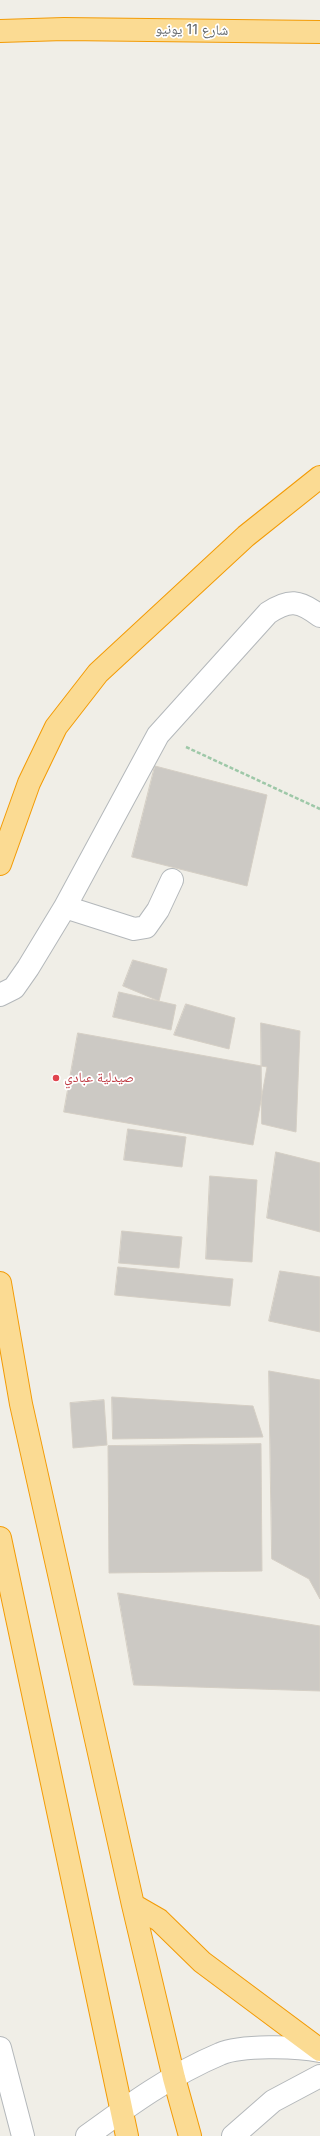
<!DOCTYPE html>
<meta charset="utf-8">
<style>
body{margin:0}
canvas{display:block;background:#f0eee7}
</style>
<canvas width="320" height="2136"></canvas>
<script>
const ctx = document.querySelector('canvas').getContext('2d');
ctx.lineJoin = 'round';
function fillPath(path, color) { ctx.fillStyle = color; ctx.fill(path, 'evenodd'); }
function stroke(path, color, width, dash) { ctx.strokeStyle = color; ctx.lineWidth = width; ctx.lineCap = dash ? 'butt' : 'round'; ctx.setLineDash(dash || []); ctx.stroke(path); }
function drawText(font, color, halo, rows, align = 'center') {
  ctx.font = font + ' Inter,"Noto Naskh Arabic",sans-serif'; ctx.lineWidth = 3.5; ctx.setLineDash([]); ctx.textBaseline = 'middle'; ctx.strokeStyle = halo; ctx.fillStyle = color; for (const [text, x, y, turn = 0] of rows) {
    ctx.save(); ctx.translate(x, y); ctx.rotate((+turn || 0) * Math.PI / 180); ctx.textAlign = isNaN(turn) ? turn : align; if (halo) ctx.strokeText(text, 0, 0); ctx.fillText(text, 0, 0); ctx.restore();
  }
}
const building = new Path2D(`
 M 155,766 L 267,795 L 247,886 L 132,857 Z
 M 133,960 L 167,969 L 159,1001 L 123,986 Z
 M 119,992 L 176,1005 L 171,1030 L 113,1017 Z
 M 186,1004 L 235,1018 L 229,1049 L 174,1035 Z
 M 261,1023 L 300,1031 L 296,1132 L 262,1124 Z
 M 78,1033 L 267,1067 L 253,1145 L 64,1112 Z
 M 128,1129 L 186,1137 L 182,1167 L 124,1160 Z
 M 276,1152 L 320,1163 L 320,1232 L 267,1218 Z
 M 210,1176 L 257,1180 L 252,1262 L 206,1259 Z
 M 122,1231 L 182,1237 L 179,1268 L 119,1263 Z
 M 118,1267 L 233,1279 L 230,1306 L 115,1295 Z
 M 280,1271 L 320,1277 L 320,1332 L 269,1321 Z
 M 269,1371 L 320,1380 L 320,1599 L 309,1579 L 272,1559 Z
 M 112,1397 L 253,1406 L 263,1437 L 113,1439 Z
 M 104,1400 L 107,1445 L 73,1448 L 70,1403 Z
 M 261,1444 L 262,1571 L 109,1573 L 108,1446 Z
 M 118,1593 L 320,1626 L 320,1691 L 134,1685 Z`);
fillPath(building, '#ccc9c4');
stroke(building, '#d5cfc5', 1);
const minor = new Path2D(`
 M 65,907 L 134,929 L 146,927 L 158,910 L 172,880
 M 0,995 L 14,988 L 28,968 L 65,907 L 158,735 L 268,613 C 289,599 299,600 320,616
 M 0,2048 L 23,2136
 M 87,2136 C 128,2106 172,2074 220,2054 C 240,2045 297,2046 320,2051
 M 233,2136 L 273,2101 L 320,2076`);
const highway = new Path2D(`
 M 0,31 L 64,29 L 320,32
 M 0,864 L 29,783 L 56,727 L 98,673 L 246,536 L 320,477
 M 0,1283 L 21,1404 L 133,1905 L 174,2078 L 190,2136
 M 0,1538 L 127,2136
 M 133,1905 L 159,1920 L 202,1962 L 320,2050`);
stroke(minor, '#b4b8bb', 24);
stroke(highway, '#f39b05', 24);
stroke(new Path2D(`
 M 186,747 L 320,809`), '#9ec8a8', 2.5, [4, 2]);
stroke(minor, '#fff', 22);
stroke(highway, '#fbdb93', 22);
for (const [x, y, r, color] of [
 [56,1078,4,"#e0444e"]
]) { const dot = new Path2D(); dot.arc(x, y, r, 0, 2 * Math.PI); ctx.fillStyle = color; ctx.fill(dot); stroke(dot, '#fff', 1.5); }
drawText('14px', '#5e6367', '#fff', [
 ["شارع 11 يونيو",192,30,1]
]);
drawText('14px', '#be3a42', '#fff', [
 ["صيدلية عبادي",64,1078]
], 'left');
</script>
